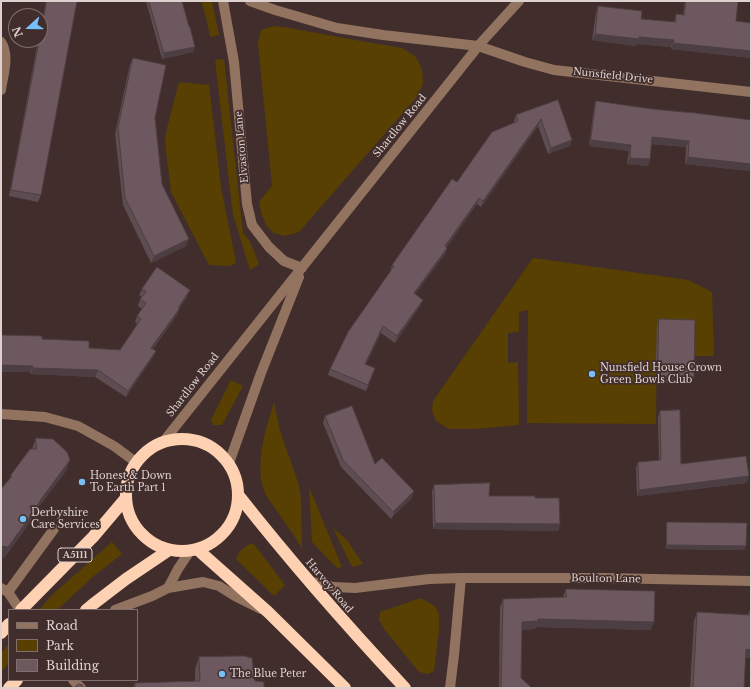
<!DOCTYPE html>
<style>
body{margin:0}
#map{position:relative;width:752px;height:689px;overflow:hidden;background:#412e2c;font-family:"Libre Baskerville",serif}
canvas{display:block}
.frame{position:absolute;inset:0;border:2px solid #ddd1cf;pointer-events:none}
.legend{position:absolute;left:8px;top:609px;width:130px;height:72px;box-sizing:border-box;background:#412e2c;border:1px solid #7f6f6d;margin:0;padding:5px 7px;list-style:none;font-size:12px;color:#ddd1cf}
.legend li{display:flex;align-items:center;gap:8px;height:20px}
.legend b{width:20px;border:1px solid #7f6f6d}
.north{position:absolute;left:8px;top:8px;width:40px;height:40px;box-sizing:border-box;background:#412e2c;border:1px solid #7f6f6d;border-radius:50%;rotate:249deg;font-size:11px;font-weight:700;line-height:16px;text-align:center;color:#ddd1cf}
.north::after{content:'';display:block;margin:auto;width:14px;height:18px;background:#77bff7;clip-path:polygon(50% 0,100% 100%,50% 72%,0 100%)}
</style>
<div id="map">
<canvas width="752" height="689"></canvas>
<div class="frame"></div>
<ul class="legend">
<li><b style="height:5px;background:#91735f"></b>Road</li>
<li><b style="height:11px;background:#574001"></b>Park</li>
<li><b style="height:11px;background:#6c585e"></b>Building</li>
</ul>
<div class="north">N</div>
</div>
<script>
const ctx = document.querySelector('canvas').getContext('2d');
ctx.lineJoin = 'round';
function fillPath(path, color) { ctx.fillStyle = color; ctx.fill(path, 'evenodd'); }
function stroke(path, color, width, dash) { ctx.strokeStyle = color; ctx.lineWidth = width; ctx.lineCap = dash ? 'butt' : 'round'; ctx.setLineDash(dash || []); ctx.stroke(path); }
function drawText(font, color, halo, rows, align = 'center') {
  ctx.font = font + ' "Libre Baskerville",serif'; ctx.lineWidth = 3.5; ctx.setLineDash([]); ctx.textBaseline = 'middle'; ctx.strokeStyle = halo; ctx.fillStyle = color; for (const [text, x, y, turn = 0] of rows) {
    ctx.save(); ctx.translate(x, y); ctx.rotate((+turn || 0) * Math.PI / 180); ctx.textAlign = isNaN(turn) ? turn : align; if (halo) ctx.strokeText(text, 0, 0); ctx.fillText(text, 0, 0); ctx.restore();
  }
}
fillPath(new Path2D(`
 M 201,1 L 212,1 L 219,35 L 210,37 L 206,17 Z
 M 273,26 L 290,28 L 338,37 L 402,48 L 415,56 L 422,68 L 423,84 L 416,98 L 299,232 L 285,236 L 274,233 L 267,227 L 262,215 L 259,202 L 272,186 L 258,43 L 261,30 Z
 M 224,59 L 243,233 L 250,241 L 259,264 L 250,270 L 233,215 L 215,60 Z
 M 179,82 L 209,85 L 221,187 L 236,263 L 230,266 L 209,265 L 171,192 L 165,142 L 167,128 Z
 M 533,258 L 688,280 L 712,292 L 714,356 L 692,356 L 657,326 L 656,424 L 527,423 L 528,310 L 519,312 L 519,332 L 508,333 L 508,363 L 518,362 L 519,425 L 474,429 L 449,429 L 436,421 L 432,411 L 433,401 Z
 M 231,380 L 243,386 L 222,425 L 213,425 L 211,420 Z
 M 274,402 L 280,431 L 299,485 L 301,500 L 302,548 C 295,537 287,526 280,515 C 275,508 270,502 266,495 C 253,467 266,429 274,402 Z
 M 309,487 L 342,567 L 337,568 L 312,542 Z
 M 333,528 L 347,540 L 363,564 L 352,567 Z
 M 112,542 L 122,554 L 95,575 L 57,610 L 39,610 L 52,595 Z
 M 253,543 L 285,585 L 274,596 L 236,559 C 239,551 244,546 253,543 Z
 M 421,598 L 435,606 L 439,614 L 439,630 L 434,671 L 428,674 L 419,672 L 385,630 L 379,620 L 380,612 Z
 M 9,644 L 9,663 L 1,672 L 1,653 Z`), '#574001');
stroke(new Path2D(`
 M 223,1 L 234,62 L 247,204 L 252,225 L 269,247 L 284,261 L 302,268
 M 250,1 L 275,10 L 337,28 L 383,35 L 478,46 L 525,62 L 554,70 L 751,92
 M 1,42 C 10,56 3,75 1,90
 M 1,414 L 45,417 L 78,426 L 114,446 L 137,463
 M 163,442 L 472,54 L 478,46 L 519,1
 M 229,463 L 261,373 L 299,277
 M 309,581 L 334,587 L 355,588 L 429,579 L 461,578 L 605,578 L 751,581
 M 1,588 L 8,592 L 20,610
 M 168,588 L 178,569 L 190,551
 M 8,592 L 54,529
 M 115,610 L 152,596 L 168,588 L 203,582 L 219,586 L 235,596 L 261,609
 M 73,680 L 81,688
 M 450,688 L 454,655 L 461,578`), '#91735f', 10);
stroke(new Path2D(`
 M126 495a56 56 0 1 1 112 0a56 56 0 1 1-112 0Z
 M 239,496 C 291,562 347,626 405,688
 M 197,549 L 268,612 L 345,688
 M 21,610 L 93,537 L 126,498
 M 86,610 L 92,605 L 126,579 L 169,550
 M 1,633 L 9,624
 M 9,688 L 17,680`), '#fed1b3', 12);
fillPath(new Path2D(`
 M 46,1 L 77,1 L 41,195 L 38,202 L 9,196 L 38,40 L 40,40 L 40,31 Z
 M 146,1 L 182,1 L 195,47 L 193,52 L 162,59 Z
 M 685,1 L 738,1 L 736,21 L 751,23 L 751,58 L 671,49 L 671,47 L 637,44 L 636,46 L 592,40 L 596,12 L 598,6 L 641,19 L 674,22 L 676,14 L 683,15 Z
 M 133,58 L 155,118 L 162,184 L 186,246 L 151,263 L 123,205 L 115,134 L 130,64 Z
 M 558,100 L 570,146 L 548,154 L 538,126 L 481,207 L 477,204 L 446,247 L 447,248 L 445,254 L 415,294 L 423,300 L 420,306 L 395,343 L 381,333 L 366,364 L 373,374 L 366,391 L 328,375 L 330,369 L 391,272 L 390,271 L 392,265 L 457,182 L 514,123 L 514,121 L 516,115 Z
 M 596,101 L 652,109 L 750,171 L 685,164 L 686,147 L 651,144 L 650,159 L 648,166 L 627,164 L 629,151 L 589,146 L 594,107 Z
 M 142,289 L 187,297 L 179,309 L 177,315 L 153,349 L 156,351 L 153,357 L 126,397 L 95,377 L 30,374 L 30,372 L 1,372 L 1,335 L 42,339 L 89,348 L 120,350 L 137,324 L 135,322 L 137,316 L 142,309 L 138,306 L 140,299 L 142,297 L 139,295 Z
 M 659,319 L 694,377 L 691,383 L 655,383 L 657,326 Z
 M 660,411 L 681,464 L 747,483 L 637,496 L 636,468 L 638,462 L 659,461 L 658,417 Z
 M 325,416 L 412,498 L 393,516 L 391,519 L 341,467 L 323,423 Z
 M 36,438 L 66,471 L 37,509 L 26,528 L 4,558 L 9,480 L 32,449 Z
 M 434,485 L 489,496 L 535,498 L 560,524 L 558,531 L 433,529 L 432,491 Z
 M 667,522 L 745,550 L 666,549 L 666,525 Z
 M 566,589 L 651,630 L 536,627 L 535,629 L 522,630 L 521,678 L 531,688 L 499,688 L 500,607 L 503,599 L 563,597 Z
 M 751,607 L 751,658 L 745,658 L 744,688 L 690,688 L 694,621 L 697,612 L 748,615 Z
 M 199,657 L 255,681 L 264,688 L 133,688 L 135,683 L 195,681 L 195,669 Z`), '#5d4c51');
fillPath(new Path2D(`
 M 595,34 L 639,37 L 674,40 L 671,47 L 637,44 L 636,46 L 592,40 Z
 M 673,43 L 751,51 L 751,58 L 671,49 Z
 M 195,47 L 193,52 L 162,59 L 164,53 Z
 M 541,119 L 538,126 L 481,207 L 483,201 Z
 M 652,137 L 689,141 L 686,147 L 650,144 Z
 M 572,140 L 570,146 L 548,154 L 551,148 Z
 M 591,140 L 631,145 L 629,151 L 589,146 Z
 M 688,157 L 751,164 L 751,169 L 750,171 L 685,164 Z
 M 630,158 L 650,159 L 648,166 L 627,164 Z
 M 479,198 L 477,204 L 443,253 L 445,246 Z
 M 189,239 L 186,246 L 151,263 L 154,256 Z
 M 447,248 L 445,254 L 411,300 L 414,293 Z
 M 190,290 L 187,297 L 179,309 L 177,315 L 149,354 L 151,348 Z
 M 423,300 L 420,306 L 395,343 L 397,336 Z
 M 383,326 L 381,333 L 363,370 L 365,364 Z
 M 156,351 L 153,357 L 126,397 L 128,391 Z
 M 1,365 L 33,366 L 30,372 L 1,372 Z
 M 33,368 L 98,370 L 95,377 L 30,374 Z
 M 658,376 L 694,377 L 691,383 L 655,383 Z
 M 70,460 L 66,471 L 37,509 L 26,528 L 4,558 L 1,557 L 1,546 L 42,498 Z
 M 749,476 L 747,483 L 637,496 L 639,490 Z
 M 414,491 L 412,498 L 393,516 L 394,513 L 394,511 Z
 M 435,523 L 560,524 L 558,531 L 433,529 Z
 M 667,545 L 746,546 L 745,550 L 666,549 Z
 M 538,619 L 654,622 L 651,630 L 536,627 L 535,629 L 519,630 L 522,622 Z
 M 746,649 L 751,650 L 751,658 L 743,657 Z`), '#4c3e42');
const building = new Path2D(`
 M 47,1 L 77,1 L 41,195 L 11,190 Z
 M 149,1 L 182,1 L 189,27 L 190,27 L 195,47 L 164,53 Z
 M 686,1 L 738,1 L 736,21 L 751,23 L 751,51 L 673,43 L 674,40 L 639,37 L 639,39 L 595,34 L 598,6 L 642,11 L 641,19 L 676,22 L 676,14 L 684,15 Z
 M 133,58 L 166,65 L 155,118 L 162,184 L 189,239 L 154,256 L 125,198 L 118,128 Z
 M 558,100 L 572,140 L 551,148 L 541,119 L 483,201 L 479,198 L 445,246 L 447,248 L 414,293 L 423,300 L 397,336 L 383,326 L 365,364 L 375,368 L 368,385 L 330,369 L 348,332 L 394,266 L 392,265 L 452,179 L 457,182 L 492,132 L 518,121 L 516,115 Z
 M 596,101 L 652,109 L 695,113 L 751,120 L 751,164 L 688,157 L 689,141 L 652,137 L 650,159 L 630,158 L 631,145 L 591,140 Z
 M 157,267 L 190,290 L 178,308 L 180,308 L 151,348 L 156,351 L 128,391 L 98,370 L 33,368 L 33,366 L 1,365 L 1,335 L 42,336 L 42,339 L 89,341 L 89,348 L 120,350 L 141,319 L 137,316 L 146,303 L 140,299 L 146,292 L 142,289 Z
 M 659,319 L 695,320 L 694,377 L 658,376 Z
 M 352,406 L 375,464 L 382,458 L 414,491 L 394,511 L 394,513 L 343,460 L 325,416 Z
 M 680,410 L 681,464 L 746,456 L 749,476 L 639,490 L 638,462 L 661,460 L 660,411 Z
 M 36,438 L 53,439 L 67,452 L 70,460 L 42,498 L 30,517 L 8,547 L 1,546 L 1,489 L 12,476 L 10,476 L 30,449 L 36,449 Z
 M 490,483 L 489,496 L 535,496 L 535,498 L 559,498 L 560,524 L 435,523 L 434,485 Z
 M 667,522 L 747,523 L 746,546 L 667,545 Z
 M 566,589 L 655,591 L 654,622 L 538,619 L 538,621 L 522,622 L 521,678 L 531,687 L 530,688 L 501,688 L 503,599 L 566,597 Z
 M 751,607 L 751,650 L 746,649 L 744,688 L 693,688 L 697,612 L 750,615 Z
 M 244,656 L 252,658 L 255,681 L 264,682 L 264,688 L 135,688 L 135,683 L 200,681 L 199,657 Z
 M 79,684 L 82,685 L 84,688 L 74,688 Z`);
fillPath(building, '#6c585e');
stroke(building, '#4c3e42', 1);
for (const [x, y, r, color] of [
 [592,374,4,"#77bff7"],
 [82,482,4,"#77bff7"],
 [23,519,4,"#77bff7"],
 [222,674,4,"#77bff7"]
]) { const dot = new Path2D(); dot.arc(x, y, r, 0, 2 * Math.PI); ctx.fillStyle = color; ctx.fill(dot); stroke(dot, '#412e2c', 1.5); }
for (const [x, y, w] of [
 [75,555,34]
]) { const box = new Path2D(); box.roundRect(x - w / 2, y - 7, w, 14, 3); ctx.fillStyle = '#412e2c'; ctx.fill(box); stroke(box, '#ddd1cf', 1); }
drawText('bold 9px', '#ddd1cf', null, [
 ["A5111",75,555]
]);
drawText('10px', '#ddd1cf', '#412e2c', [
 ["Nunsfield Drive",613,76,6],
 ["Shardlow Road",400,126,-51],
 ["Elvaston Lane",242,147,-95],
 ["Shardlow Road",193,385,-52],
 ["Boulton Lane",606,579,1],
 ["Harvey Road",329,586,50]
]);
drawText('10px', '#ddd1cf', '#412e2c', [
 ["Nunsfield House Crown",600,368],
 ["Green Bowls Club",600,380],
 ["Honest & Down",90,476],
 ["To Earth Part 1",90,488],
 ["Derbyshire",31,513],
 ["Care Services",31,525],
 ["The Blue Peter",230,674]
], 'left');
</script>
